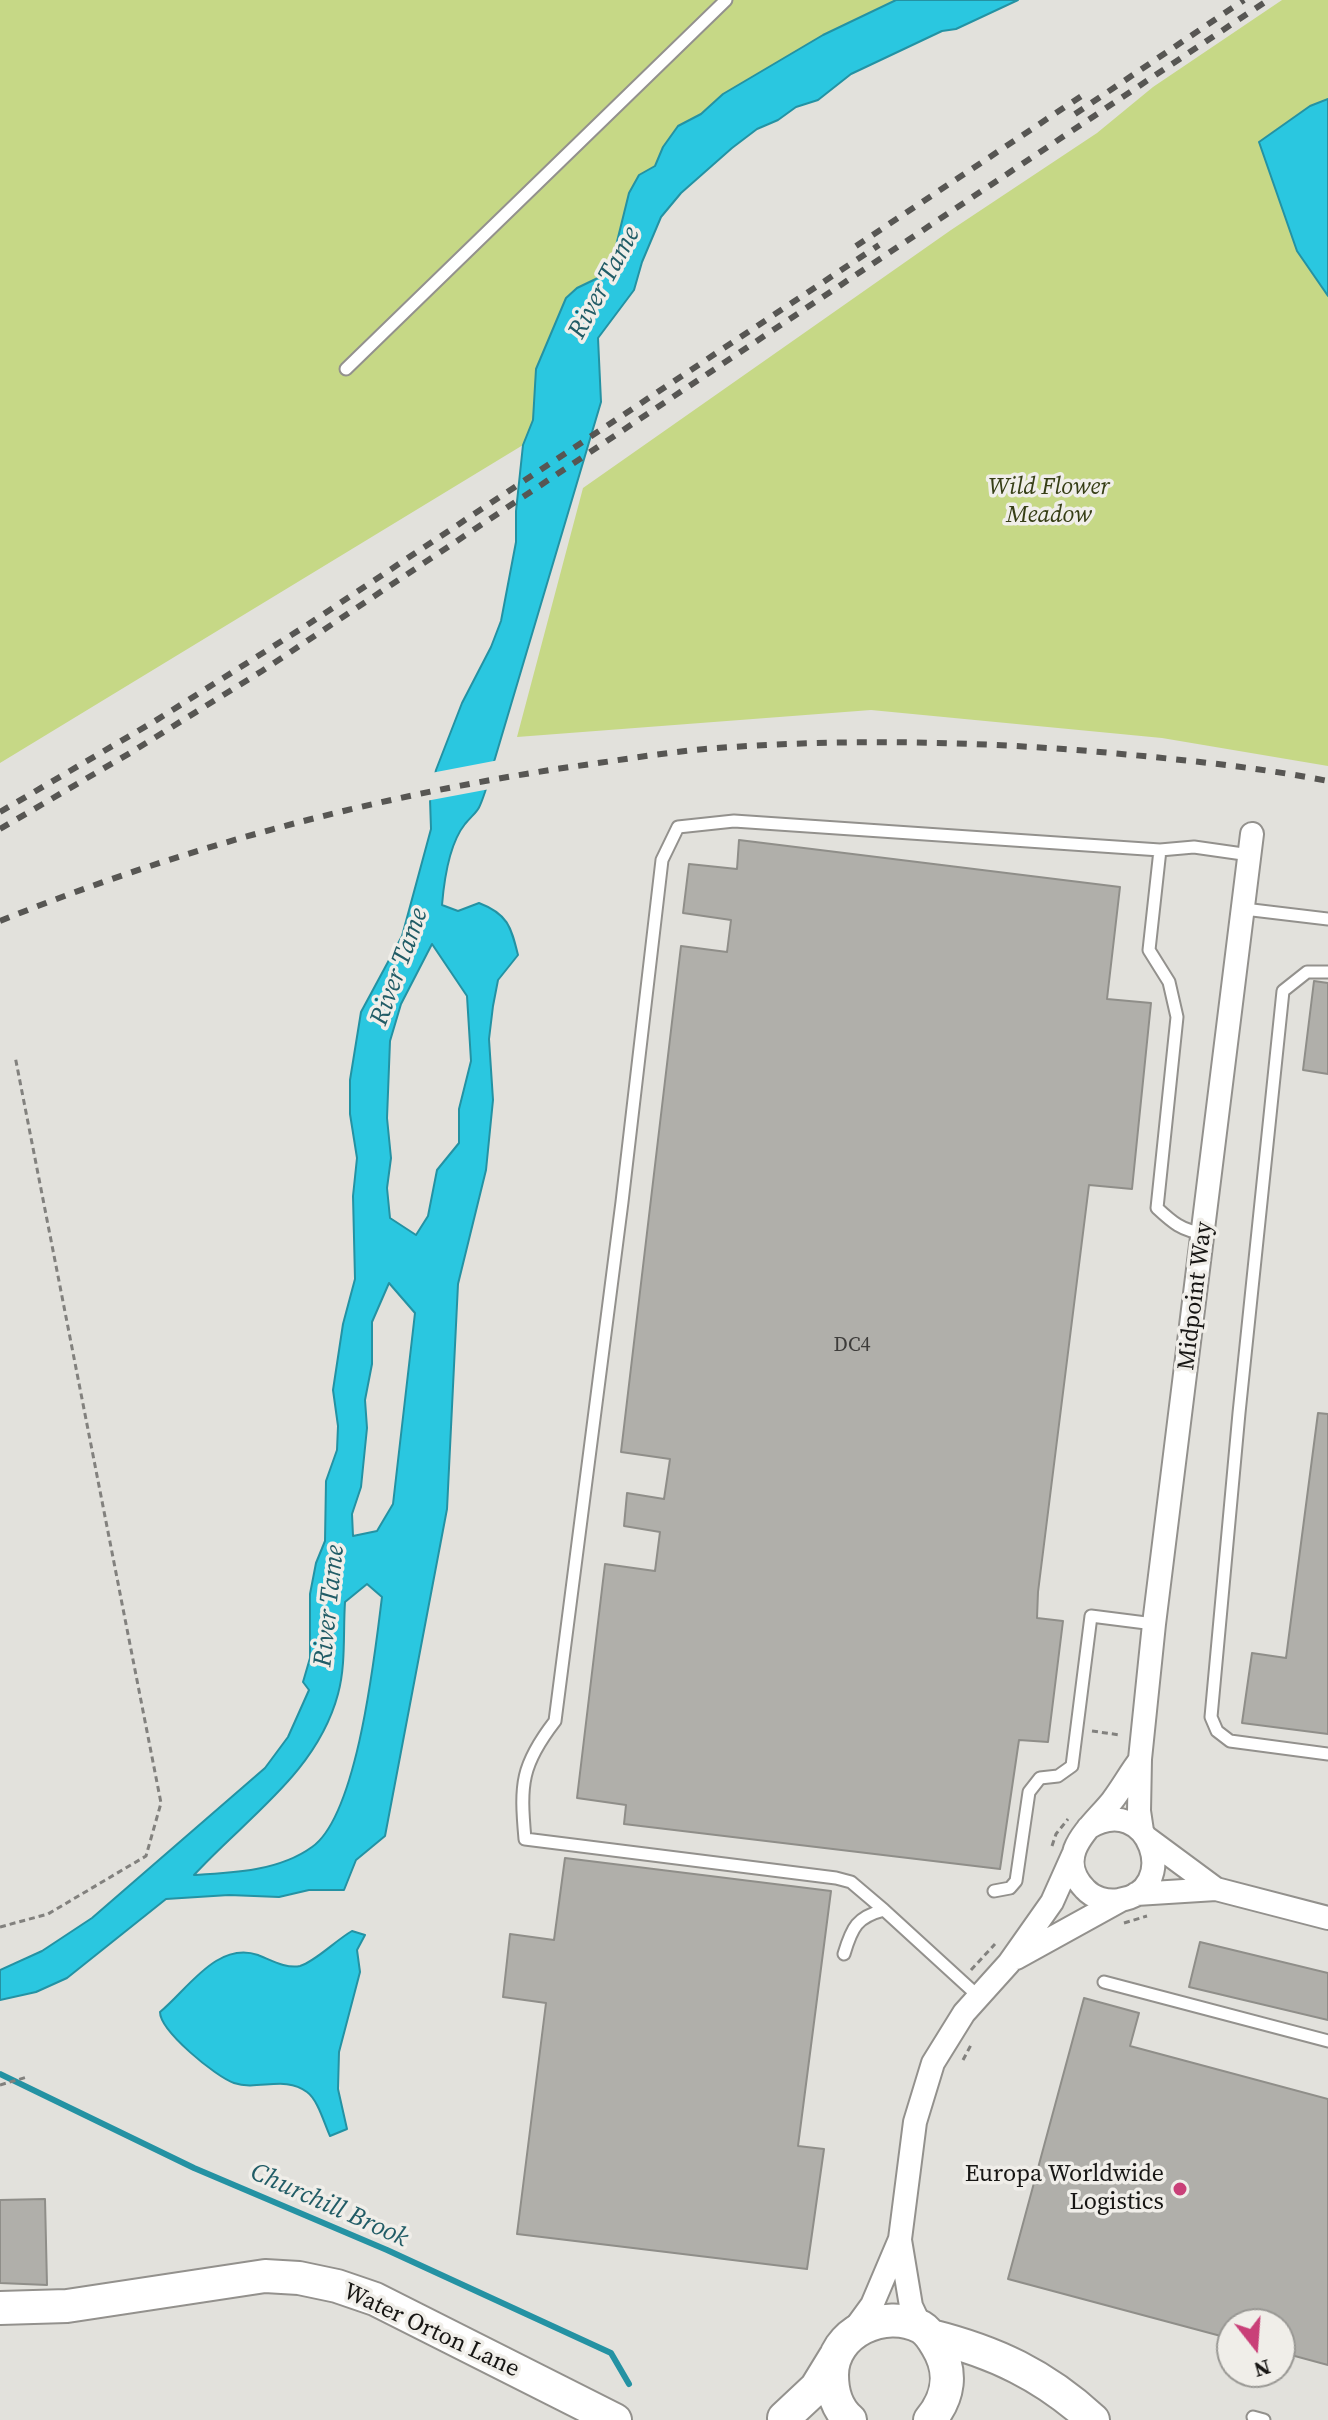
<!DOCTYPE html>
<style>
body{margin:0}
#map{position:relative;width:1328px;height:2420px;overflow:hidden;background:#e2e1dc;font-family:"Source Serif 4",serif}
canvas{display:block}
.north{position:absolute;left:1216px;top:2308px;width:80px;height:80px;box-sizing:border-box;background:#f0eee9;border:2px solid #999894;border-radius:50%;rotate:163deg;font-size:22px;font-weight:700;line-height:32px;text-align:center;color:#171614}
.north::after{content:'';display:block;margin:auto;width:28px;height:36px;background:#c94078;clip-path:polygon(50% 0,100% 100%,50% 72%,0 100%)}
</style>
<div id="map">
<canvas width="1328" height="2420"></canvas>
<div class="north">N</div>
</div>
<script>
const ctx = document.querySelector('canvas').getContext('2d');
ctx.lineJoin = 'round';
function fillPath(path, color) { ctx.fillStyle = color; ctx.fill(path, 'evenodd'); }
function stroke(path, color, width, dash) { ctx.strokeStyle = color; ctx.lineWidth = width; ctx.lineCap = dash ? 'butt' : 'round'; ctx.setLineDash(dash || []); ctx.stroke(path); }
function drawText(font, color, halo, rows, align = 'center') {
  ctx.font = font + ' "Source Serif 4",serif'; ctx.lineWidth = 7; ctx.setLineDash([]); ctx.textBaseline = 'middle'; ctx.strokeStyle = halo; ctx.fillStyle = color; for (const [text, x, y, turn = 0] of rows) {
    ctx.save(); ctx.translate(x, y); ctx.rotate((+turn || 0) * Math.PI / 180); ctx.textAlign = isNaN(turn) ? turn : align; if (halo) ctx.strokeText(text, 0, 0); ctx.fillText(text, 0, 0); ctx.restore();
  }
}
fillPath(new Path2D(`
 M 0,0 L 896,0 L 823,35 L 723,94 L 701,114 L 678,126 L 663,147 L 655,166 L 639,175 L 619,233 L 611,266 L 604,275 L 577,288 L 566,298 L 536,369 L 533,420 L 523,445 L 0,763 Z
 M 1282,0 L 1328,0 L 1328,766 L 1162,738 L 871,710 L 517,737 L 583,488 L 951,230 L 1097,133 L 1153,87 Z`), '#c6d886');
const water = new Path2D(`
 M 896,0 L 1018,0 L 956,29 L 942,31 L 851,74 L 818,100 L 796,107 L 778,120 L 757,129 L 732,148 L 681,193 L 661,217 L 642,262 L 634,290 L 598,338 L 601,402 L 485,792 C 478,813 478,809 465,824 C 449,844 444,881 442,905 L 458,911 L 479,903 C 508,914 511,927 518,955 L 498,980 L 493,1006 L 489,1039 L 493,1100 L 486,1170 L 458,1284 L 447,1509 L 385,1836 L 356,1860 L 344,1890 L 309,1890 L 279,1897 L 229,1895 L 166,1899 L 67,1978 L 36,1992 L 0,2000 L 0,1970 L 42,1951 L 92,1918 L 265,1768 L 288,1737 L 309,1690 L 303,1682 L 310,1658 L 310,1594 L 316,1563 L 325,1541 L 326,1481 L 337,1450 L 338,1426 L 333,1390 L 343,1324 L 355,1279 L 353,1196 L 357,1158 L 350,1114 L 350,1080 L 361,1012 L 402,936 L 431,829 L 430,799 L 436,770 L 462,703 L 491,647 L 501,621 L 516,542 L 516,511 L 523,445 L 533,420 L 536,369 L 566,298 L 577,288 L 604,275 L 611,266 L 629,193 L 639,175 L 655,166 L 663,147 L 678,126 L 701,114 L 723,94 L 823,35 ZM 432,944 L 467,996 L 471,1061 L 459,1109 L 459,1143 L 437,1170 L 428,1216 L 416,1235 L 390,1218 L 387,1188 L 391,1158 L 387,1118 L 390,1041 L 401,1004 ZM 389,1283 L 415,1313 L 393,1504 L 377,1531 L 353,1536 L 352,1514 L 361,1487 L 367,1428 L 365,1400 L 372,1364 L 372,1322 ZM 367,1584 L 382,1597 C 375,1652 358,1815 312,1847 C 279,1871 233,1873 194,1875 C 246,1818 317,1773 338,1694 C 346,1665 343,1632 345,1602 Z
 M 1328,99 L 1328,296 L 1297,251 L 1259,142 L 1310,106 Z
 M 352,1931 L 365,1935 L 357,1950 L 360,1972 L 339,2052 L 338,2089 L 347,2129 L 330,2136 C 324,2123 318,2100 307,2092 C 285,2075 258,2091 234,2083 C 216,2077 160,2031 160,2012 C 188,1989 217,1941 258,1955 C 271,1960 286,1969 300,1966 C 316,1961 336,1940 352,1931 Z`);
fillPath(water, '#2ac7e0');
stroke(water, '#2492a3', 2);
fillPath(new Path2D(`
 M 499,760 L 490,789 L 426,801 L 431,773 Z`), '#e2e1dc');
stroke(new Path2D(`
 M 0,2074 L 194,2168 L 387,2250 L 611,2353 L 629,2384`), '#2492a3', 6);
const building = new Path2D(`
 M 739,840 L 1120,887 L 1107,999 L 1151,1003 L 1132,1189 L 1089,1185 L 1038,1592 L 1037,1618 L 1063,1621 L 1048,1742 L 1019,1740 L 1000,1869 L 624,1824 L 626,1805 L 577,1798 L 605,1564 L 655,1571 L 660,1532 L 624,1526 L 627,1493 L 664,1499 L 670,1459 L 621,1452 L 681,946 L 727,952 L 731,920 L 683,913 L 689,864 L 737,869 Z
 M 1314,981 L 1328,983 L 1328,1074 L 1303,1070 Z
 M 1318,1413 L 1328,1414 L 1328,1734 L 1242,1723 L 1252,1653 L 1286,1658 Z
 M 565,1858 L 831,1891 L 798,2146 L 824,2149 L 807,2269 L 517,2234 L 546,2003 L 503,1997 L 510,1934 L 554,1940 Z
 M 1200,1942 L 1328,1973 L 1328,2020 L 1189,1987 Z
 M 1084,1998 L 1139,2013 L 1130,2046 L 1328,2099 L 1328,2365 L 1280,2352 L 1280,2324 L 1232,2324 L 1232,2339 L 1008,2279 Z
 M 45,2199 L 47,2285 L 0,2283 L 0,2200 Z`);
fillPath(building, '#b0afaa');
stroke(building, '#8f8e89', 2);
const lane = new Path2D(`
 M 346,369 L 726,0
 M 1160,850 L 1149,950 L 1169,982 L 1177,1017 L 1157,1208 C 1172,1222 1182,1231 1203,1233
 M 1244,909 L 1328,919
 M 1328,972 L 1307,972 L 1283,991 L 1239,1413 L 1211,1717 L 1217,1731 L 1230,1741 L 1328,1754
 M 994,1891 L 1010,1888 L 1016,1881 L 1029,1792 L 1040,1778 L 1058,1776 L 1072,1766 L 1091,1616 L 1154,1624
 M 884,1910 L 851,1882 L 836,1878 L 525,1839 C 520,1784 521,1765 555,1721 L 622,1202 L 662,860 L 678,827 L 734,821 L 1160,850 L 1194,847 L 1250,855
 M 844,1954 C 852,1927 857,1917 884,1910 L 977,1995
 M 1104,1982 L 1328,2041
 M 1253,2417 L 1264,2420`);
const street = new Path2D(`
 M 1088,1828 C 1150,1790 1182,1892 1119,1900 C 1107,1902 1093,1898 1085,1889 C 1052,1855 1092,1826 1112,1801 C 1122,1788 1130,1773 1140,1760
 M 1142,1831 L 1139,1811 L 1140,1759 L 1154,1624 L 1252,834
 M 1147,1838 L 1216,1889
 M 1136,1894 L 1216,1889 L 1328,1918
 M 1016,1958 L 1121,1900
 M 900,2240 L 911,2306 L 921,2327
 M 853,2331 L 872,2305 L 900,2239 L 915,2122 L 933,2063 L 964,2013 L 1009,1963 L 1052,1902 L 1073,1855`);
const secondary = new Path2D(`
 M 0,2308 L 67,2306 L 265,2276 L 299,2278 L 337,2286 L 375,2299 L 615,2420
 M 931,2336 C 995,2352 1044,2375 1093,2420
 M 784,2418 L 816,2388 L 835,2357
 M 850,2420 C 837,2409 832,2391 832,2375 C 832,2332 885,2308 921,2327 C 928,2331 933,2339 937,2346 C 953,2372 949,2397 930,2420`);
stroke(lane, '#93918d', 15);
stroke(street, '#93918d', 26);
stroke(secondary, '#93918d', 36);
stroke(new Path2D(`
 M 1092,1731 L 1120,1735
 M 1052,1846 L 1056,1834 L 1068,1819
 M 1124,1923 L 1147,1916
 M 0,1927 L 48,1914 L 146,1856 L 161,1803 L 15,1056
 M 971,1970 L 995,1944
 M 963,2060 L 972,2043
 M 0,2085 L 27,2077`), '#82817e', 3, [6, 4]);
stroke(lane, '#fff', 11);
stroke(street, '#fff', 22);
stroke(secondary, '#fff', 32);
stroke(new Path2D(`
 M 1075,114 L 1244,0
 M 856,246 L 1083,95
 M 0,812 L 155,721 L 304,627 L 879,245
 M 0,829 L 130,753 L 262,671 L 1268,0
 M 0,921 C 183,847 375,796 570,767 C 615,761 660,753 705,749 C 840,738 978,741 1112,753 C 1184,760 1257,767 1328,781`), '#575653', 6, [10, 10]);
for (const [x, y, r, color] of [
 [1180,2189,8,"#c94078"]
]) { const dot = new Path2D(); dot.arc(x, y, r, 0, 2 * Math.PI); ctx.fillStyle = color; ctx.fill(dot); stroke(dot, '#f0eee9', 3); }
drawText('20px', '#3d3c3a', null, [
 ["DC4",852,1346]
]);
drawText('italic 24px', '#363e15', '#f0eee9', [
 ["Wild Flower",1049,488],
 ["Meadow",1049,516]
]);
drawText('24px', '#171614', '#f0eee9', [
 ["Midpoint Way",1196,1296,-83],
 ["Water Orton Lane",431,2331,25]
]);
drawText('24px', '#171614', '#f0eee9', [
 ["Europa Worldwide",1164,2175],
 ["Logistics",1164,2203]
], 'right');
drawText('italic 26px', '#215c66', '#f0eee9', [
 ["River Tame",605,283,-62],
 ["River Tame",400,967,-70],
 ["River Tame",330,1606,-84],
 ["Churchill Brook",329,2206,24]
]);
</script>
